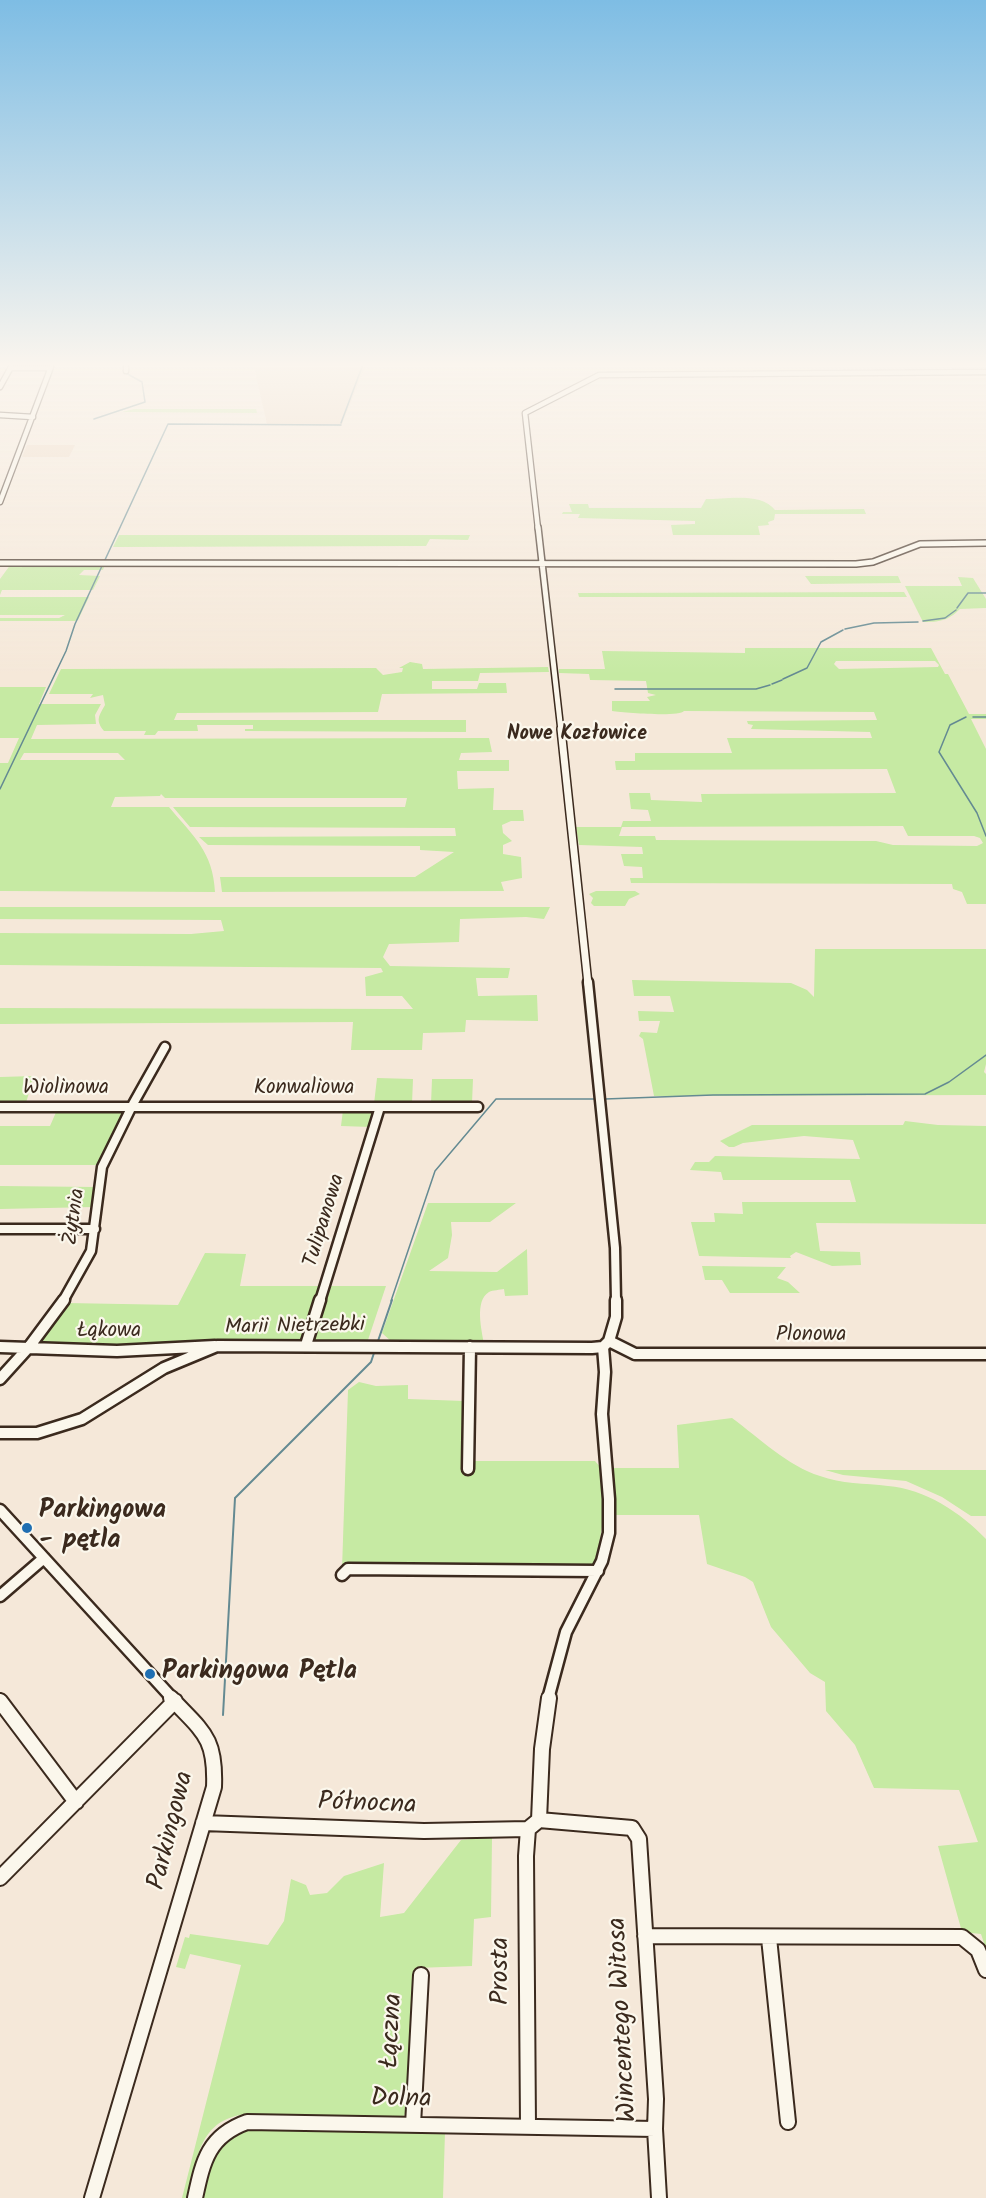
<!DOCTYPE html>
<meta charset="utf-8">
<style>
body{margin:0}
canvas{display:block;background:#f5e8d9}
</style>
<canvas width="986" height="2198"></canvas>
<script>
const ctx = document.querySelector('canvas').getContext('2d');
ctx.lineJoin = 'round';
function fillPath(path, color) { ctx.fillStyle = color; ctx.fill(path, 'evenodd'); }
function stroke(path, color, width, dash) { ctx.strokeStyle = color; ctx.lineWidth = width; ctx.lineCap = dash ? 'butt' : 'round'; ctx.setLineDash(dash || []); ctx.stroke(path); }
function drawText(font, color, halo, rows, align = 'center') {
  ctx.font = font + ' Kalam,sans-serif'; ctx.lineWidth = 4.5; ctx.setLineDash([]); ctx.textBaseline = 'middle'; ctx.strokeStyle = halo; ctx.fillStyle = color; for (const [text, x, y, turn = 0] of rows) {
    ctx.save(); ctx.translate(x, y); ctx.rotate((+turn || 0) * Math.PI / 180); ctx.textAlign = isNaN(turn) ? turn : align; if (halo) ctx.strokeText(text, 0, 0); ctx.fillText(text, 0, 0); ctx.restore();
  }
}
fillPath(new Path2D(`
 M 254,367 L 365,367 L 342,424 L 267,424 Z
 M 27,445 L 75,445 L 69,457 L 22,457 Z`), '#edd7c2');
fillPath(new Path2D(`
 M 134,409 L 256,409 L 257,413 L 122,412 Z
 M 706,499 C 726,499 762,492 775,510 L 864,509 L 866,514 L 775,514 L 774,520 L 768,522 L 769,525 L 758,526 L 760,535 L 673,535 L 671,525 L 695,524 L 695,521 L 578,518 L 580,514 L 562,514 L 563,512 L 572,512 L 569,504 L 588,504 L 589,508 L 701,508 Z
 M 119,535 L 470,535 L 468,540 L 430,539 L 426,546 L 113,547 Z
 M 11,564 L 105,565 L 103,570 L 84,570 L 79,575 L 100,576 L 93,590 L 2,590 L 0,595 L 0,579 Z
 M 805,576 L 898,576 L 901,583 L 811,584 Z
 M 958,577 L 973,578 L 986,599 L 986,608 L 960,609 C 948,621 939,622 923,622 L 905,586 L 962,586 Z
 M 904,592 L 907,597 L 579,597 L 578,593 Z
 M 0,597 L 89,597 L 78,620 L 75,621 L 0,621 L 0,618 L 59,618 L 65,615 L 0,615 Z
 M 745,648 L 931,648 L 945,674 L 948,674 L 969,714 L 986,714 L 986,719 L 971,719 L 986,749 L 986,904 L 967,904 L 962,892 L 953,889 L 952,884 L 631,883 L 630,878 L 643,878 L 642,867 L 624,866 L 621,854 L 643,854 L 642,847 L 579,845 L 576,827 L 621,827 L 623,821 L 651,821 L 648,810 L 631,809 L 629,793 L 650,793 L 651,800 L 702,802 L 701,794 L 896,793 L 887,769 L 616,770 L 615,761 L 635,761 L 635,753 L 732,753 L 727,738 L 872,738 L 870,732 L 751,729 L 753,725 L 748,724 L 747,721 L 877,720 L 874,712 L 684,711 C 680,717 626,713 612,711 L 612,701 L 650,701 L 647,697 L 656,695 L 648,693 L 646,681 L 590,680 L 589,674 L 559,673 L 559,669 L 605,669 L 602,651 L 745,653 ZM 836,661 L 935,661 L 939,665 L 938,667 L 839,669 L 834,664 ZM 903,826 L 908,836 L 974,836 L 980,838 L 983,843 L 977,846 L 893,845 L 876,841 L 656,840 L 655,836 L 619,836 L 622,827 Z
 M 410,662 L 422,664 L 423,669 L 548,667 L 549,672 L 480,673 L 478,681 L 432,681 L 432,689 L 477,689 L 479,683 L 506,683 L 507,693 L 382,694 L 378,712 L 177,713 L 174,720 L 466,720 L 466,732 L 245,731 L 245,729 L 253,729 L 253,725 L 197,725 L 198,731 L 158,731 L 155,735 L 144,735 L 146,731 L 104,731 C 95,720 99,716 105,705 L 103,695 L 90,698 L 93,694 L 49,694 L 61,669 L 376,668 L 383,675 L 402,672 L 403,668 L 399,668 Z
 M 0,687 L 46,687 L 39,704 L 101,704 L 95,715 L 96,724 L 37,725 L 31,739 L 489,738 L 492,752 L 461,753 L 459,760 L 509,760 L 509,771 L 457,771 L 458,789 L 494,788 L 493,810 L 523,810 L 524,821 L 511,821 L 502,825 L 503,833 L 512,841 L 503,845 L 503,854 L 521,857 L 522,878 L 501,882 L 504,891 L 222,892 L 220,877 L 415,877 L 454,852 L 420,850 L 420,846 L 208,845 L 199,837 L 456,836 L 455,828 L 190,827 L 173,807 L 405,807 L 407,798 L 165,798 L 161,794 L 160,796 L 115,797 L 111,807 L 169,807 C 194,837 213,852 215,892 L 0,891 L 0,763 L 8,763 L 19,738 L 0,738 ZM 24,753 L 118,753 L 125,760 L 20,760 Z
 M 596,891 L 635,891 L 640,894 L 629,899 L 625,906 L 594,906 L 591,903 L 593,898 L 589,894 Z
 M 0,907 L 550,907 L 544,919 L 526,917 L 460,919 L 459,942 L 389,944 L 383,957 L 390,966 L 510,968 L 508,978 L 476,978 L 478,996 L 537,995 L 538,1021 L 466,1020 L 465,1032 L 423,1033 L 422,1050 L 351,1050 L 353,1022 L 0,1024 L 0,1008 L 413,1009 L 402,996 L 366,996 L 365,977 L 383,972 L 381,968 L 0,965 L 0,933 L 191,934 L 224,931 L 221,920 L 0,919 Z
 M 815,949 L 986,949 L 986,1064 L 984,1072 L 986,1074 L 986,1095 L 654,1096 L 643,1039 L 639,1036 L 641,1032 L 657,1033 L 660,1021 L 639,1021 L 638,1011 L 674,1012 L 670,996 L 634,996 L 632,980 L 791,983 L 807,990 L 814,997 Z
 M 34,1076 L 25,1106 L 0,1106 L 0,1077 Z
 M 377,1078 L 413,1079 L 412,1104 L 374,1104 Z
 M 432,1079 L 473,1079 L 472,1103 L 431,1104 Z
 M 372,1109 L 375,1111 L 371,1127 L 341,1126 L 343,1110 Z
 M 57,1110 L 126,1111 L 99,1165 L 0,1165 L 0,1126 L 50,1126 Z
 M 905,1121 L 938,1125 L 986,1126 L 986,1224 L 816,1223 L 820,1251 L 860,1252 L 861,1265 L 832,1266 L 796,1252 L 790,1256 L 791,1258 L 699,1256 L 691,1222 L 715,1222 L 714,1213 L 743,1214 L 742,1202 L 856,1202 L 850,1180 L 723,1180 L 721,1172 L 690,1170 L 695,1162 L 709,1162 L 715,1156 L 860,1159 L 853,1140 L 804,1136 L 743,1143 L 734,1147 L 729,1147 L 720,1141 L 752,1125 L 903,1125 Z
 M 0,1186 L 96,1187 L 94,1207 L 0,1209 Z
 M 428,1203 L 516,1203 L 490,1222 L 451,1222 L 452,1235 L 448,1258 L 429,1271 L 497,1272 L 527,1249 L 528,1295 L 505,1296 L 504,1289 C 500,1290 493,1290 489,1292 C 474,1301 482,1331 484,1344 L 393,1343 L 382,1333 Z
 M 205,1253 L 246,1254 L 240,1286 L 386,1286 L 367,1343 L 145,1348 L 39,1344 L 66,1303 L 178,1305 Z
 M 702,1266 L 786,1267 L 777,1278 L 788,1282 L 800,1293 L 730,1293 L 722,1280 L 705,1280 Z
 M 359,1382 L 376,1386 L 408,1385 L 408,1399 L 464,1401 L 465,1461 L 595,1461 L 601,1468 L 679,1468 L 677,1425 L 732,1418 C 759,1438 788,1466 820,1476 C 841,1484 865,1483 888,1486 C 925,1489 960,1512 986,1539 L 986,1949 L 981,1934 L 962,1932 L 938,1846 L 978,1842 L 959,1790 L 874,1788 L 855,1745 L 826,1711 L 825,1682 L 810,1673 L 771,1627 L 753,1582 L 745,1577 L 707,1564 L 699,1515 L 604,1515 L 595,1568 L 342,1569 L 348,1390 Z
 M 825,1470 L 986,1470 L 986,1516 L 971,1516 L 942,1497 L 906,1481 L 843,1475 Z
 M 492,1837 L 491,1917 L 474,1919 L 472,1966 L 416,1968 L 410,2107 L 402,2118 L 247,2114 C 199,2119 197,2158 188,2198 L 182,2198 L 241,1965 L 190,1954 L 185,1969 L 176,1967 L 185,1937 L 189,1938 L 190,1934 L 268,1945 L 284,1921 L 291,1879 L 306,1885 L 310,1895 L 327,1893 L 344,1876 L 384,1863 L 380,1917 L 404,1913 L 461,1840 Z
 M 244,2128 L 445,2132 L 443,2198 L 200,2198 L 214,2150 Z`), '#c6eaa3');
stroke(new Path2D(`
 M 94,419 L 145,402 L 142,382 L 124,372 L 124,367
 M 341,423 L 362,367
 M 104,562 L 168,424 L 341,425
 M 957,608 L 968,593 L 986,593
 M 923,621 L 945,618 L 956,610
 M 845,629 L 874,623 L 918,622
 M 783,679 L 807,668 L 821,642 L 843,630
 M 772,684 L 782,680
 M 615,689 L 756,689 L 770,685
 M 966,717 L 950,725 L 939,752 L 977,813 L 986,836
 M 973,717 L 986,717
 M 0,789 L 66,651 L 75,624 L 102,566
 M 605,1099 L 713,1095 L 925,1094 L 949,1082 L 986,1055
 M 391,1301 L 435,1171 L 496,1099 L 595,1099`), '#648a92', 1.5);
stroke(new Path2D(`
 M 378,1341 L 392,1300
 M 223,1715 L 235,1498 L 371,1362 L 374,1353`), '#648a92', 2);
const minorFar5 = new Path2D(`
 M 126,367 L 126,371
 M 11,368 L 50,368
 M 0,387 L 11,367
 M 0,415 L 33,417
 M 0,502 L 51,367
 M 538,529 L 525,413 L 599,375 L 986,372`);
const minorFar4 = new Path2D(`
 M 538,527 L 561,731
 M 0,563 L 856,564 L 873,562 L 920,544 L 986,543`);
const minorFar3 = new Path2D(`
 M 561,729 L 588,984`);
const minorFar2 = new Path2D(`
 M 588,982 L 615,1248 L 616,1301
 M 0,1107 L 478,1107
 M 0,1229 L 95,1229
 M 63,1301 L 91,1251 L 102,1167 L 133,1104 L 165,1047
 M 320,1301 L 380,1107`);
const minorFar1 = new Path2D(`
 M 609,1341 L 616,1317 L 616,1300
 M 609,1341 L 635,1354 L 986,1354
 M 306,1345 L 320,1300
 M 0,1347 L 117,1351 L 215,1346
 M 0,1379 L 29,1347 L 64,1300
 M 0,1433 L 37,1433 L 82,1419 L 164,1368 L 217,1346 L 592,1348 L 603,1347 L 609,1341
 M 468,1469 L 470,1347
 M 0,1510 L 173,1699
 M 342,1575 L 348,1569 L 598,1571
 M 0,1596 L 44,1558
 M 548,1699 L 566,1632 L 602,1561 L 609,1533 L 609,1499 L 602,1414 L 605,1372 L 603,1347`);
const minor = new Path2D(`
 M 0,1701 L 76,1802
 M 539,1820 L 542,1749 L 549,1698
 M 539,1820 L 632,1828 L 639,1839 L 656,2099 L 655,2129 L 659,2198
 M 203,1823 L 424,1831 L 528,1829
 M 0,1878 L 175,1701
 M 645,1936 L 962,1937 L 978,1950 L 986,1970
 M 769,1938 L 788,2122
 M 413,2125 L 421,1975
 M 528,2126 L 526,1856 L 528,1829 L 539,1820
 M 92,2198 L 214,1787 C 216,1737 203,1732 171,1698
 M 195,2198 C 203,2161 208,2136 247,2122 L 655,2129`);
stroke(minorFar5, '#3b2a1e', 7);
stroke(minorFar4, '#3b2a1e', 8);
stroke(minorFar3, '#3b2a1e', 10);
stroke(minorFar2, '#3b2a1e', 13);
stroke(minorFar1, '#3b2a1e', 15);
stroke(minor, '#3b2a1e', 18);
stroke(minorFar5, '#fbf7ec', 4.5);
stroke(minorFar4, '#fbf7ec', 5);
stroke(minorFar3, '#fbf7ec', 7);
stroke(minorFar2, '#fbf7ec', 8);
stroke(minorFar1, '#fbf7ec', 10);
stroke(minor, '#fbf7ec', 14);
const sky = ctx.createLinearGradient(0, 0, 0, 675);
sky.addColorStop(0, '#7ebde4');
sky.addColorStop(0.54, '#faf5ee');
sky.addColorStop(1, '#faf5ee00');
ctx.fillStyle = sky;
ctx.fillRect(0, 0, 986, 675);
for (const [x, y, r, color] of [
 [27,1528,6,"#1f6fb2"],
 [150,1674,6,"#1f6fb2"]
]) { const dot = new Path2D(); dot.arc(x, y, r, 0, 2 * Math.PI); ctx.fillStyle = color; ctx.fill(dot); stroke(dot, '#fbf7ec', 2); }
drawText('bold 20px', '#3b2a1e', '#fbf7ec', [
 ["Nowe Kozłowice",577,736]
]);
drawText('21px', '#3b2a1e', '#fbf7ec', [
 ["Wiolinowa",66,1089],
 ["Konwaliowa",304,1089],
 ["Żytnia",76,1217,-82],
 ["Tulipanowa",326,1221,-73],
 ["Marii Nietrzebki",295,1328,-1],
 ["Łąkowa",109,1332],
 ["Plonowa",811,1336]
]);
drawText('bold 26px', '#3b2a1e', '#fbf7ec', [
 ["Parkingowa",39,1513],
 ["- pętla",39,1543],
 ["Parkingowa Pętla",162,1674]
], 'left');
drawText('26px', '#3b2a1e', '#fbf7ec', [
 ["Północna",367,1806,2],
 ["Parkingowa",173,1831,-76],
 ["Prosta",503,1971,-90],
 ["Wincentego Witosa",625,2020,-93],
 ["Łączna",394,2031,-87],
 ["Dolna",401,2101,1]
]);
</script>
